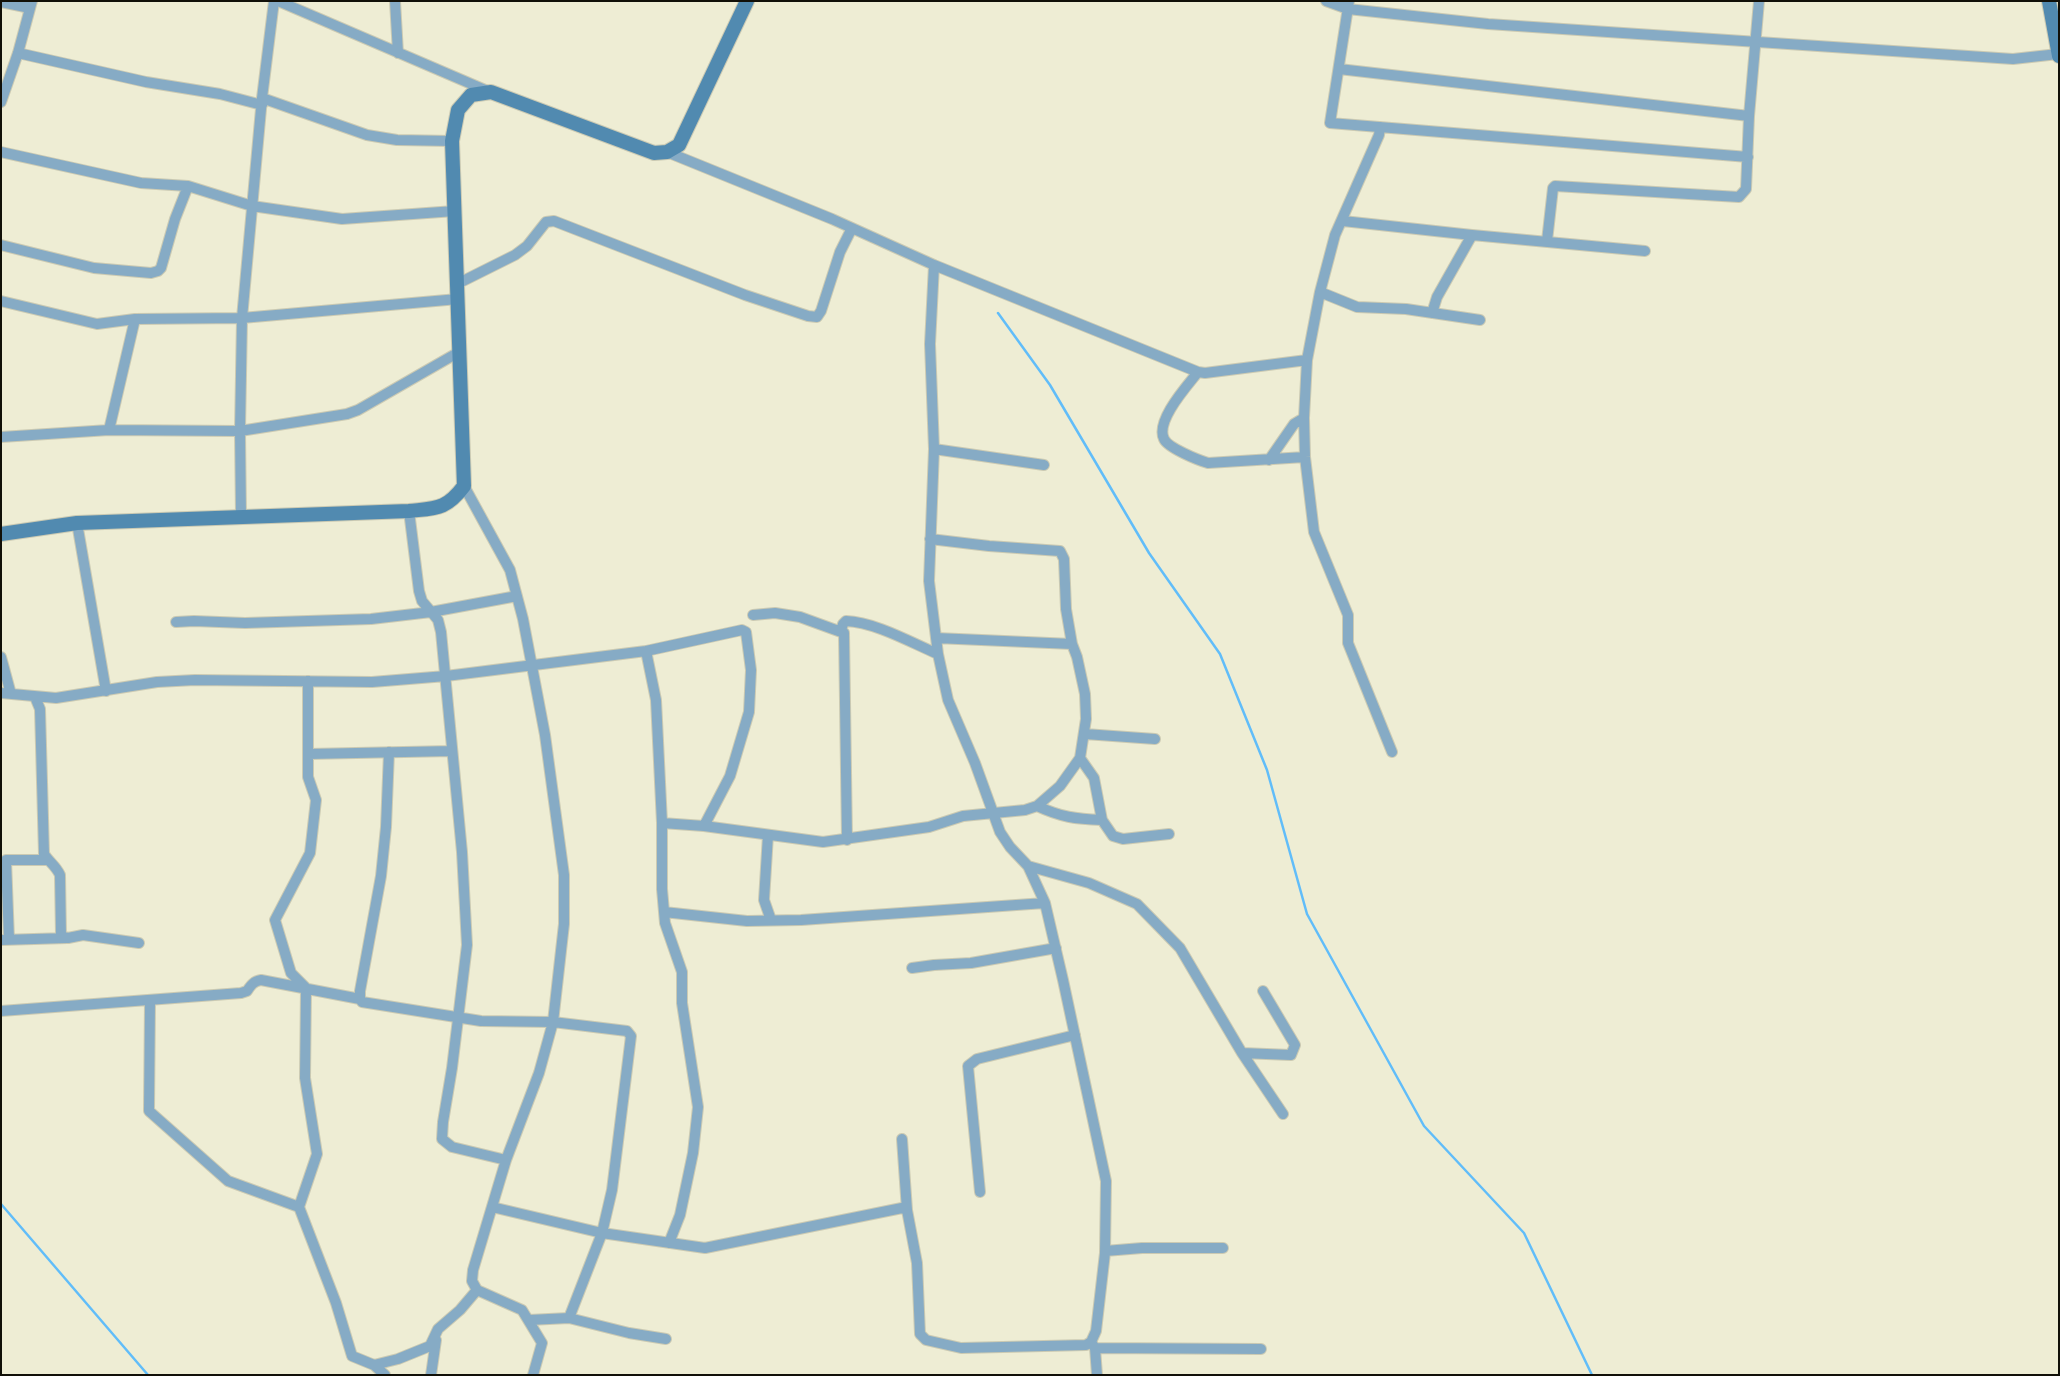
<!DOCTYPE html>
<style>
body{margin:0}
#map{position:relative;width:2060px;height:1376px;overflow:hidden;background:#eeedd4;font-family:Helvetica,sans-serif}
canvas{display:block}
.frame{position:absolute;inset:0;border:2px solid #111008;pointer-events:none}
</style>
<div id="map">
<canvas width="2060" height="1376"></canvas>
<div class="frame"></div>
</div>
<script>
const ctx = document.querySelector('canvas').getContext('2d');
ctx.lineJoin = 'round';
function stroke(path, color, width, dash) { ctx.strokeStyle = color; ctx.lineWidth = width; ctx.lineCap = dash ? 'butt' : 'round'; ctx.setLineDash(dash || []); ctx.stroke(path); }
stroke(new Path2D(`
 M 998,313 L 1050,385 L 1149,553 L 1220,654 L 1267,770 L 1307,914 L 1424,1126 L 1524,1233 L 1592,1375
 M 1,1204 L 148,1375`), '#61bdf9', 2.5);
const street = new Path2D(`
 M 278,1 L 490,92
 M 395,1 L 398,53
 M 1326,1 L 1348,9 L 1488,24 L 2013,59 L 2058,54
 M 1349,1 L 1330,123 L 1748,157
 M 1,2 L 30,8
 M 18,53 L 146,82 L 220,94 L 262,105
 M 1339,69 L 1749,116
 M 262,98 L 367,135 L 397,140 L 452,141
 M 1,102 L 18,53 L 32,1
 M 1380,127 L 1379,135 L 1335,235 L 1320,292 L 1357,307 L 1406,309 L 1480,320
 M 1,152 L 141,183 L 188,186 L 252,206 L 342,219 L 455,211
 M 667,152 L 832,219 L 934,265 L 1198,372 L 1205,373 L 1307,360
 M 1343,221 L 1472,235 L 1645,251
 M 1547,241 L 1553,188 L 1555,186 L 1739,197 L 1746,189 L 1749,116 L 1759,1
 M 1,245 L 94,268 L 151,273 L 158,271 L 161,268 L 175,219 L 188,186
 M 457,284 L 515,255 L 527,246 L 546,222 L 554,221 L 745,295 L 808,316 L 817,317 L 821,311 L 840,252 L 852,228
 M 1320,292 L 1307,360 L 1304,418 L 1305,457 L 1314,532 L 1348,615 L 1348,643 L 1392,752
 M 1,301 L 97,324 L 135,319 L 242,318 L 458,299
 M 1432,313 L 1437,297 L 1472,235
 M 1198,372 C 1187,386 1155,421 1164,439 C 1168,448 1198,460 1208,463 L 1305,457
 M 109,430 L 135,319
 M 1,437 L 109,430 L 240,431 L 347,414 L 358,410 L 459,352
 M 934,449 L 1044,465
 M 1269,460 L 1294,424 L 1304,418
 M 464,486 L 510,570 L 523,619 L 545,735 L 564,875 L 564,924 L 553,1022 L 539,1073 L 506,1160 L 473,1270 L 472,1281 L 477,1290 L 522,1310 L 542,1343 L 533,1375
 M 409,511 L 419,591 L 422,601 L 438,620 L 441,632 L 462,852 L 467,945 L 452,1068 L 443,1122 L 442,1139 L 452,1147 L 506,1160
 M 241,517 L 240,431 L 242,318 L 262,98 L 274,1
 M 77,523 L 106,691
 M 930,539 L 989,546 L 1060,551 L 1064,559 L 1066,609 L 1072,644
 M 753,615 L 775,613 L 800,617 L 844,633 L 847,840
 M 176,622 L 194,621 L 245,623 L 371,619 L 431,612 L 517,596
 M 841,631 L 843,624 L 846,621 C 875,622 912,643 938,654
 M 646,651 L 656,700 L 662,823 L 662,889 L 665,923 L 682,972 L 682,1003 L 698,1107 L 693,1153 L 680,1215 L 669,1243
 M 1,657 L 11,694
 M 1,693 L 56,698 L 157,682 L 195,680 L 372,682 L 446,676 L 646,651 L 742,630 L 746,632 L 751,670 L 749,712 L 730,776 L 704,826
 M 35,697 L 40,709 L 44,854 C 49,862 56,866 60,875 L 61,936 L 68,938 L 83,935 L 139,943
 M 1085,734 L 1155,739
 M 389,752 L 386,827 L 381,876 L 360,991 L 360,999 L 362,1002 L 481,1021 L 553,1022 L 627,1031 L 631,1036 L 612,1190 L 602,1233 L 569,1318
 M 308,754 L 452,751
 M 1080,758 L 1094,778 L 1102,820 L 1113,836 L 1123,839 L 1169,834
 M 1037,806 C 1061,817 1075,819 1102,820
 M 662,823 L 704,826 L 823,842 L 929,827 L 963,816 L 1025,810 L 1037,806 L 1060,786 L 1080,758 L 1086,719 L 1085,694 L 1077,657 L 1072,644 L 936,638
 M 768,835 L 764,900 L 771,920
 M 1028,866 L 1089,883 L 1137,904 L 1180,948 L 1242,1053 L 1283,1114
 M 664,912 L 747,921 L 801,920 L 1045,903
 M 9,939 L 6,860 L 47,860
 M 1,940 L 67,938
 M 912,968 L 934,965 L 971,963 L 1056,948
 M 150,1000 L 149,1111 L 228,1181 L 299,1207 L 336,1303 L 352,1356 L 374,1365 L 385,1375
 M 1,1011 L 241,993 L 247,991 C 251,985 254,981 261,980 L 360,999
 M 1242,1053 L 1291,1055 L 1295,1045 L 1263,991
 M 902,1139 L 907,1210 L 917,1263 L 920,1334 L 926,1340 L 961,1348 L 1086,1345 L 1091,1342 L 1096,1331 L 1105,1253 L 1106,1181 L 1063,980 L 1045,903 L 1028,866 L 1010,847 L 1000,832 L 975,763 L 948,700 L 938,654 L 929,581 L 934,449 L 930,344 L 934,265
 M 980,1192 L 968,1066 L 977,1059 L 1075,1035
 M 299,1207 L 317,1154 L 305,1078 L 306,988 L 291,973 L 275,920 L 310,853 L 316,800 L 308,777 L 308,681
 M 492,1207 L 602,1233 L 705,1248 L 902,1208 L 907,1210
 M 1105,1251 L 1142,1248 L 1223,1248
 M 529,1320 L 569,1318 L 629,1333 L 666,1339
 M 1091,1342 L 1095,1348 L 1261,1349
 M 1095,1348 L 1097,1375
 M 374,1365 L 398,1359 L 430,1346 L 438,1329 L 460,1310 L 477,1290
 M 431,1375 L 436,1340`);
const secondary = new Path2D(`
 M 2049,1 L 2059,56
 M 1,534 L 77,523 L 409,511 C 436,508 446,510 464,486 L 452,141 L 458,110 L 471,95 L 491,92 L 654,153 L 667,152 L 679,145 L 747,1`);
stroke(street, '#cbcab3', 12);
stroke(secondary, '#cbcab3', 16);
stroke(street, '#86abc5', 10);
stroke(secondary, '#518ab0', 14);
</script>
